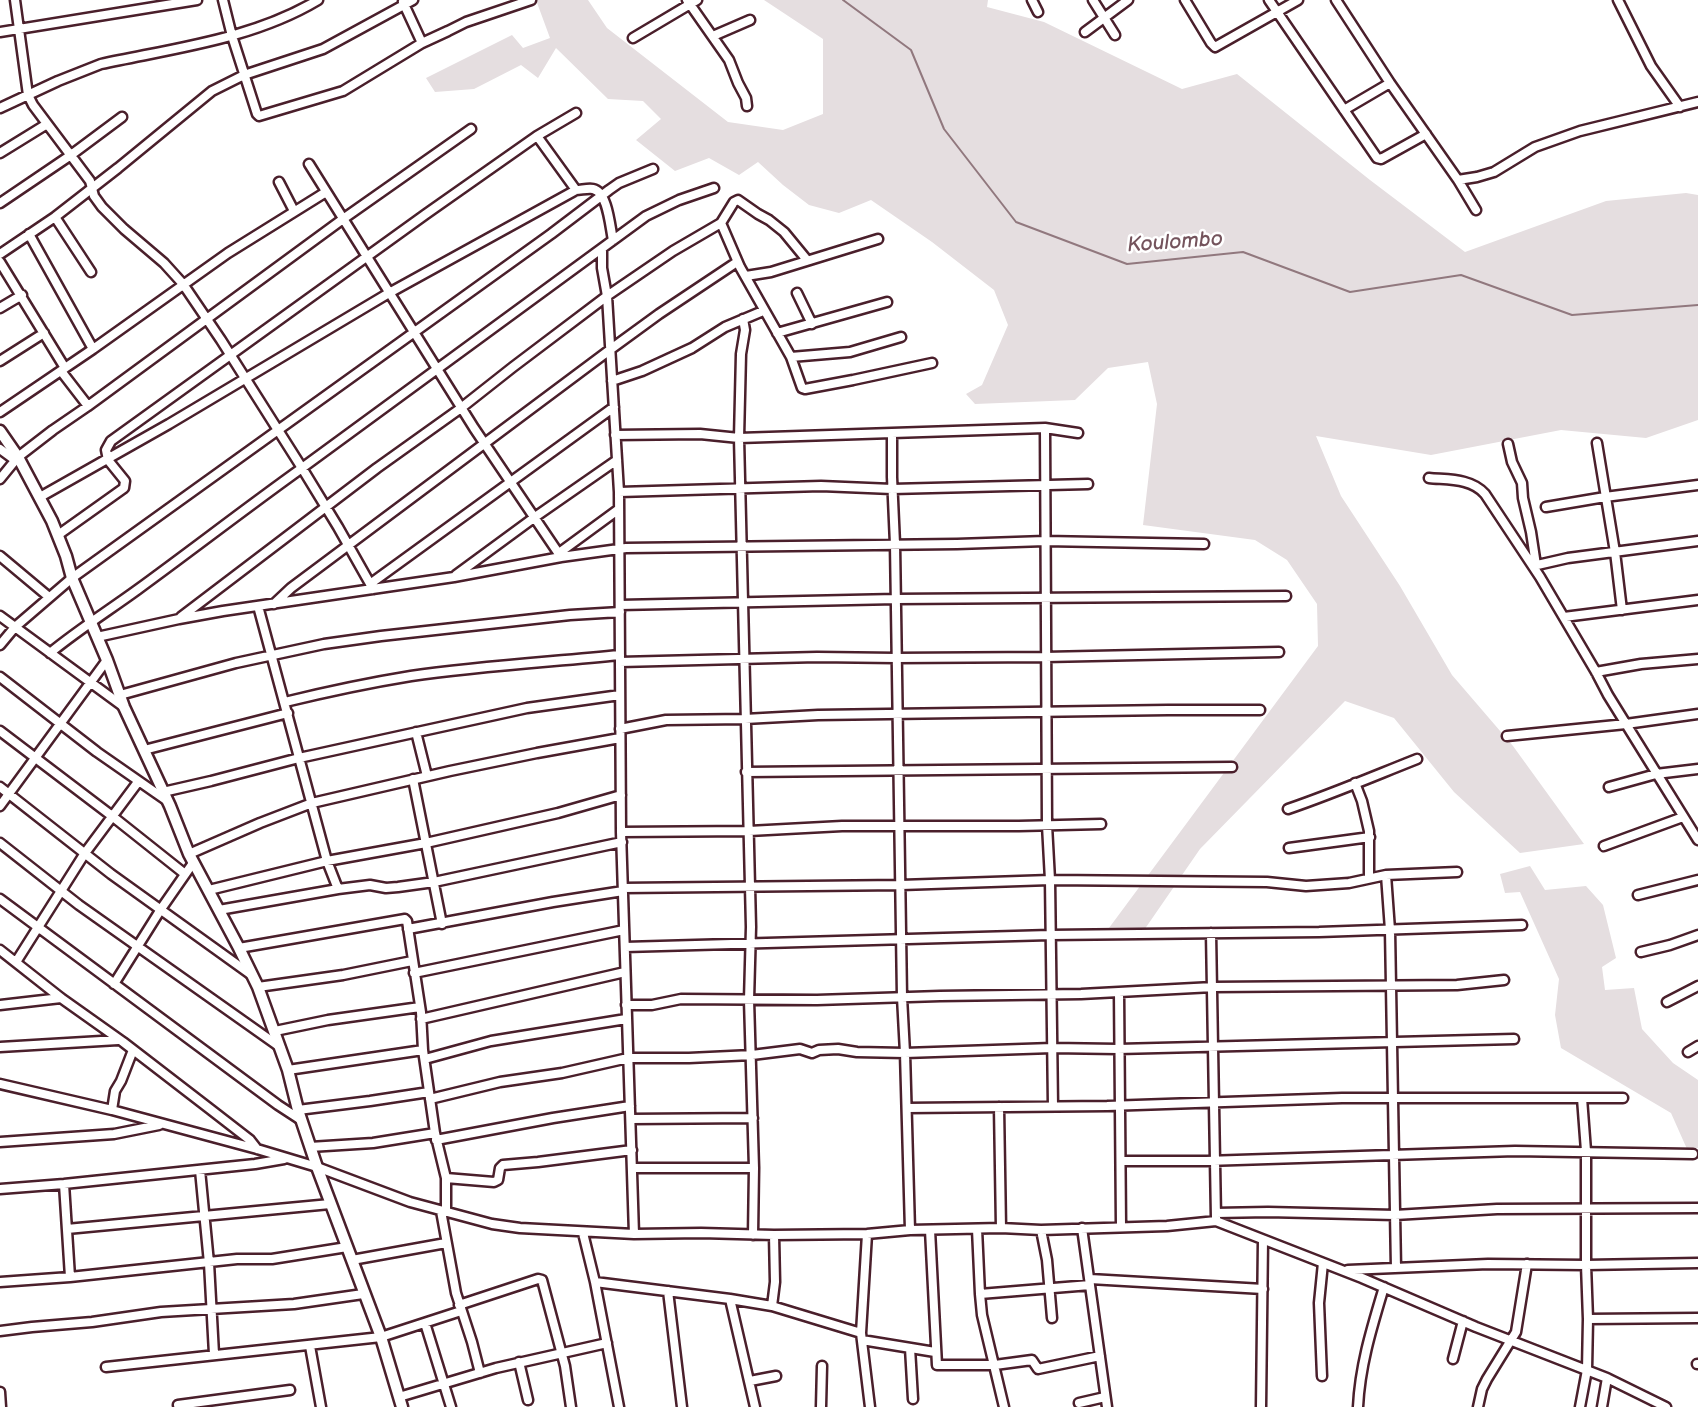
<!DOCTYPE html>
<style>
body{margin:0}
canvas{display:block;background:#fff}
</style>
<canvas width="1698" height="1407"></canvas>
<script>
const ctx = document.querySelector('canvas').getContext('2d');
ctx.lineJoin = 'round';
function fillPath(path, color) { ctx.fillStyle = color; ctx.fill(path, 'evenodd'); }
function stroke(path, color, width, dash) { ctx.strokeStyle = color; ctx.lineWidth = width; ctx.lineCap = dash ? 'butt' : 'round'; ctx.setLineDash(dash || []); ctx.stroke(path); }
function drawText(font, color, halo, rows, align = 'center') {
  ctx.font = font + ' "Balsamiq Sans",sans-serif'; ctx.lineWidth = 5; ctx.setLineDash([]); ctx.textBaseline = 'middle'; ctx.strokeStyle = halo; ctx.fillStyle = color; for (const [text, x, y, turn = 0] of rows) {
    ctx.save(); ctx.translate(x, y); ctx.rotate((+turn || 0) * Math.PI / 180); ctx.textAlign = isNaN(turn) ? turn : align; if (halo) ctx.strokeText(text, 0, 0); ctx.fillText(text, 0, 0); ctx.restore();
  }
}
fillPath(new Path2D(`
 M 536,0 L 588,0 L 607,28 L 728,122 L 783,130 L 823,114 L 823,39 L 764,0 L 988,0 L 987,7 L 1044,22 L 1182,89 L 1237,74 L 1370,180 L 1465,252 L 1606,201 L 1686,193 L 1698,195 L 1698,420 L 1646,438 L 1561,430 L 1431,455 L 1316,436 L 1341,496 L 1400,586 L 1452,675 L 1513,746 L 1584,844 L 1520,853 L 1454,792 L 1394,718 L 1345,701 L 1200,849 L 1140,936 L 1106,932 L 1318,646 L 1317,604 L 1287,560 L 1255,540 L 1143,525 L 1157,404 L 1148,362 L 1108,368 L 1075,400 L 975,404 L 966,394 L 982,385 L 1008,325 L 994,290 L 932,242 L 871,200 L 839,213 L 809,205 L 783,185 L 758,162 L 739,175 L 709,158 L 675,171 L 636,140 L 661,119 L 643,101 L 608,99 L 556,48 L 538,78 L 521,65 L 474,89 L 435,92 L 426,78 L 512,35 L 523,48 L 550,38 Z
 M 1530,866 L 1545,890 L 1586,886 L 1603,905 L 1616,958 L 1602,967 L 1605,990 L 1634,988 L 1642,1029 L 1673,1063 L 1698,1080 L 1698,1148 L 1687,1149 L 1671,1113 L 1561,1048 L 1555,1015 L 1559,979 L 1520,892 L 1505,893 L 1500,874 Z`), '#e5dee0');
stroke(new Path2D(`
 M 843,0 L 911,50 L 944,129 L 1016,222 L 1127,264 L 1243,252 L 1350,292 L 1461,275 L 1572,315 L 1698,305`), '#91787e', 2);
const minor = new Path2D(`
 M 15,0 L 28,95 L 33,105 L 90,181 L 94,196 L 102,207 L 124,229 L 164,263 L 183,284 L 221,340 L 302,468 L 338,527 L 373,589
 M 223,0 L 232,36 L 257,114 L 259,116 L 343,91 L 422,43 L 448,31 L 466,22 L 531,0
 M 687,0 L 729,60 L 738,83 L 746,98 L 747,106
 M 1032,0 L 1038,12
 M 1093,0 L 1115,35
 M 1185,0 L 1211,43 L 1215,47 L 1298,0
 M 1269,0 L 1377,158 L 1381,159 L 1426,134
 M 1336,0 L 1390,83 L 1458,180 L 1476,210
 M 1618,0 L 1651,66 L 1680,107
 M 403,2 L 422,43
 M 0,32 L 197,0
 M 1085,32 L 1128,0
 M 713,36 L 750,20
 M 633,38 L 697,0
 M 0,108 L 58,81 L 101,64 C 175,48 253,39 318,0
 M 1344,110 L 1390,83
 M 537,136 L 576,190
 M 0,153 L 47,124
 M 309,164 L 474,428 L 561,557
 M 1458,180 L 1477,177 L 1494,172 L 1535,147 L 1580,131 L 1698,102
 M 279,182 L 294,211
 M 0,203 L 71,155 L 122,117
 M 55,217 L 91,272
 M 29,234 L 93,349
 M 602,249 L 602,268 L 607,296 L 619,492 L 621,832 L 634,1234
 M 0,254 L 55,217 L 118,168 L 212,91 L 244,75 L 323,49 L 413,0
 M 807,260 L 784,232 L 769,220 L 758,214 L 738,200 L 734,202 L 721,223 L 740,267 L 791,357 L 802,388 L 805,389 L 853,380 L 932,363
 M 0,262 L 65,368
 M 746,276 L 771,272 L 878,239
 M 797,293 L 812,324
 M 0,308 L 22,295
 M 743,319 L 745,330 L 741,354 L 739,438 L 751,927 L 749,1000 L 754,1168 L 753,1235
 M 777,333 L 887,302
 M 791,357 L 850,352 L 901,337
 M 0,361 L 44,333
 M 61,371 L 88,406
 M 612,381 L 642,371 L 692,348 L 725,327 L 763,311
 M 0,412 L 93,349 L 228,253 L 326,192
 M 1045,428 L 1047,825 L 1050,880 L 1053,1106
 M 892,433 L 892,477 L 895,544 L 902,997 L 905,1053 L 910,1230
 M 615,435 L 700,434 L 739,438 L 1045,428 L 1078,433
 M 1597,443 L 1615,552 L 1622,610
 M 1508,444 L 1512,462 L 1522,483 L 1523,498 L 1531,532 L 1536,565
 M 0,449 L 15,460
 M 1429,478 C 1448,480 1471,478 1485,494 L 1540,577 L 1596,672 L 1608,695 L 1698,840
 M 0,479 L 18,457 L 53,430 L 88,406 L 343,219 L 471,129
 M 619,492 L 821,486 L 892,489 L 1088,484
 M 40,497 L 169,424 L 389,293 L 576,190 C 581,190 588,188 593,189 C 608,192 610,227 613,240
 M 1546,507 L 1605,497 L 1698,485
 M 58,535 L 124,488 L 125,481 L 108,460 L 106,450 L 111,441 L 426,214 L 537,136 L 576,113
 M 559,553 L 619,509
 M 0,556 L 49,597
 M 1533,566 L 1568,558 L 1698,541
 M 456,575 L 535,517 L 617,460
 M 370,584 L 614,407
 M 274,604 L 291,588 L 611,349 L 659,314 L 737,262
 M 620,605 L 896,599 L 1286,596
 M 258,606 L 327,861 L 338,889
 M 0,616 L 124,707
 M 181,617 L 377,468 L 461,408 L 513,367 L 607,296 L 673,251 L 721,223
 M 1564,617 L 1698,600
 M 97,637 L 179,619 L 223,611 L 454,577 L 561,557 L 626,548 L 957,544 L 1045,541 L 1204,544
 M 0,645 L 15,627 L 72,578 L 551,234 L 609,190 L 619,183 L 653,169
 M 50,653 C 78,630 108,611 137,590 C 192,550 246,508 302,468 L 646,216 L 679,200 L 714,188
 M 620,662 L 817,657 L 896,658 L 1045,657 L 1279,652
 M 1596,672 L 1641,664 L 1698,659
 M 0,677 L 97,752 L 166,800
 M 120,695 L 236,663 L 324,644 L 381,636 L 570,615 L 620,612
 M 285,702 C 326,692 368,683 411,676 C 480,666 550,662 620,655
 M 620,729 L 666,720 L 745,719 L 818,715 L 1168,710 L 1260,710
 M 0,731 L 112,816 L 185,874
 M 416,732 L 427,776
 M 1507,736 L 1626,724 L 1698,714
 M 144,750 L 288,713
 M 746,772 L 1232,767
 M 413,779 L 442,924
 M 1355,783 L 1362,801 L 1369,831 L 1369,878
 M 0,787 L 111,874 L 253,976
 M 1609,787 L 1656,774 L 1698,769
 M 163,792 L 211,781 L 299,758 L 527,708 L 620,695
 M 0,806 L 107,660
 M 1288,809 C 1332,794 1374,776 1417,759
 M 621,832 L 749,831 L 842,826 L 1019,826 L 1101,824
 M 0,843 L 79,905 L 280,1047
 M 1604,846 L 1683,817
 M 1289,848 L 1370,837
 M 189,854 L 260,823 L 312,803 L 450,771 L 537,753 L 620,738
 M 1386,875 L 1390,930 L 1396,1268
 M 623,888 L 901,885 L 1050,880 L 1267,882 L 1306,886 L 1349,883 L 1386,875 L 1457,872
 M 209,890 L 327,861 L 426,843 L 558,813 L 621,795
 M 1638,895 L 1698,880
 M 0,899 L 278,1105 L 301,1120
 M 219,910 L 338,889 L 370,885 L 386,888 L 398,887 L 434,882 L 622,842
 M 408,929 L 553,902 L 623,891
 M 1211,933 L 1216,1218
 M 625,947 L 1050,935 L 1319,932 L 1522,925
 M 239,948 L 405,919 L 407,921 L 421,1012 L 423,1050 L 435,1133 L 446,1178 L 446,1212
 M 0,950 L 61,998 L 123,1042 L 210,1109 L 250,1140 L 257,1149
 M 1641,952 L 1670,945 L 1698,935
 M 16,962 L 85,853 L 138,782
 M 414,973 L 624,930
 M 114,984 L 161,909 L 193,863
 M 258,987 L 343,975 L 412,961
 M 1119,992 L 1121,1226
 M 1667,1002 L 1698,986
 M 0,1005 L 61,998
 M 626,1005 L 652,1005 L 681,999 L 817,1000 L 940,996 L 1081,994 L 1213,987 L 1457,985 L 1504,980
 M 421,1019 L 625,972
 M 275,1031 L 328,1020 L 420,1007
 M 0,1047 L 118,1040
 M 1688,1052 L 1698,1046
 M 425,1059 L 491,1041 L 626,1019
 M 288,1070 L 423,1050
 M 0,1084 L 112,1110 L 257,1149 L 317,1167 L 410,1202 L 492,1224 L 520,1228 L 634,1234 L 701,1233 L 774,1235 L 867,1234 L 910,1230 L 1001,1228 L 1041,1230 L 1167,1226 L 1216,1221 L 1362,1278 L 1476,1327 L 1607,1378 L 1666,1407
 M 430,1099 L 500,1082 L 562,1073 L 628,1058 L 689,1058 L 752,1055 L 800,1049 L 812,1053 L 819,1050 L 838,1049 L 857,1052 L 905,1053 L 1052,1048 L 1118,1049 L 1514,1039
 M 999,1107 L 1001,1228
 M 907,1108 L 1107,1106 L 1342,1098 L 1623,1098
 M 112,1110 L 115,1091 L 121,1081 L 133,1050
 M 298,1110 L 370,1101 L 429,1092
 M 631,1119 L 753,1118
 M 436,1140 L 553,1118 L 630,1106
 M 0,1142 L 114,1134 L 159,1125
 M 310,1147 L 373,1143 L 435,1133
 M 1121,1161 L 1206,1161 L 1515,1151 L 1693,1154
 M 632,1168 L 754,1168
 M 200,1170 L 209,1263 L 214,1354
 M 446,1178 L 494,1182 L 498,1180 L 500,1168 L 503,1165 L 538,1162 L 632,1150
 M 64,1184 L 70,1277
 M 0,1189 L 64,1184 L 255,1164 L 284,1159
 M 441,1211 L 456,1293 L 472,1342 L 480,1373
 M 1216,1213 L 1268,1212 L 1395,1215 L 1497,1209 L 1698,1208
 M 1082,1228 L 1107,1407
 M 67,1229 L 330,1204
 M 977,1229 L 980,1294 L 982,1315 L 1004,1407
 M 930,1230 L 937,1365 L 995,1365 L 1032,1360 L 1038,1369 L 1100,1356
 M 1041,1230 L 1047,1260 L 1052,1318
 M 583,1233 L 595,1282 L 730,1299 L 772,1306 L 861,1333 L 870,1407
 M 352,1260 L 446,1243
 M 1348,1270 L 1488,1264 L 1586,1265 L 1698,1263
 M 1090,1279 L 1263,1289
 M 0,1282 L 70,1277 L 237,1259 L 272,1259 L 347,1247
 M 595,1282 L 619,1407
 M 668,1291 L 682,1407
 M 980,1294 L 1090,1285
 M 730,1299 L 755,1407
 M 459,1305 L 538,1279 L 542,1280 L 565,1366 L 571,1407
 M 772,1306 L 775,1282 L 774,1235
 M 1588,1319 L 1698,1318
 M 425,1323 L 451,1407
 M 0,1331 L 32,1327 L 92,1322 L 161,1312 L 294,1304 L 363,1294
 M 861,1333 L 867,1234
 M 862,1340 L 935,1352
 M 310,1346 L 321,1407
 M 910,1348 L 913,1399
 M 1453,1359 L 1463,1321
 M 519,1362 L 528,1400
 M 1697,1364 L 1698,1364
 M 106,1367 L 381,1337 L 461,1311
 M 1322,1376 L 1319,1303 L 1323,1263
 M 750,1381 L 776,1376
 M 0,1392 L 1,1407
 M 399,1397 L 496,1368 L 607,1343
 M 1079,1403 L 1105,1397
 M 178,1405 L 290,1390
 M 821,1407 L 822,1366
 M 1261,1407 L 1263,1240
 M 1358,1407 C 1360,1365 1372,1327 1384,1287
 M 1478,1407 L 1482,1389 L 1487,1379 L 1516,1332 L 1527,1264
 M 1580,1407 L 1587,1370 L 1588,1319 L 1586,1265 L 1586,1151 L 1582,1098
 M 1602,1407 L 1607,1378`);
const tertiary = new Path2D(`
 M 0,431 L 18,457 L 52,521 L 66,556 L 72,578 L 107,660 L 124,707 L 170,806 L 189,854 L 239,948 L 258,987 L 288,1070 L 298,1110 L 317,1167 L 381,1337 L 402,1407`);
stroke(minor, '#4a1f2b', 13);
stroke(tertiary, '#4a1f2b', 15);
stroke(minor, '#fff', 8);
stroke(tertiary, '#fff', 10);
drawText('italic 21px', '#74535c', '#fff', [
 ["Koulombo",1175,243,-4]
]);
</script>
